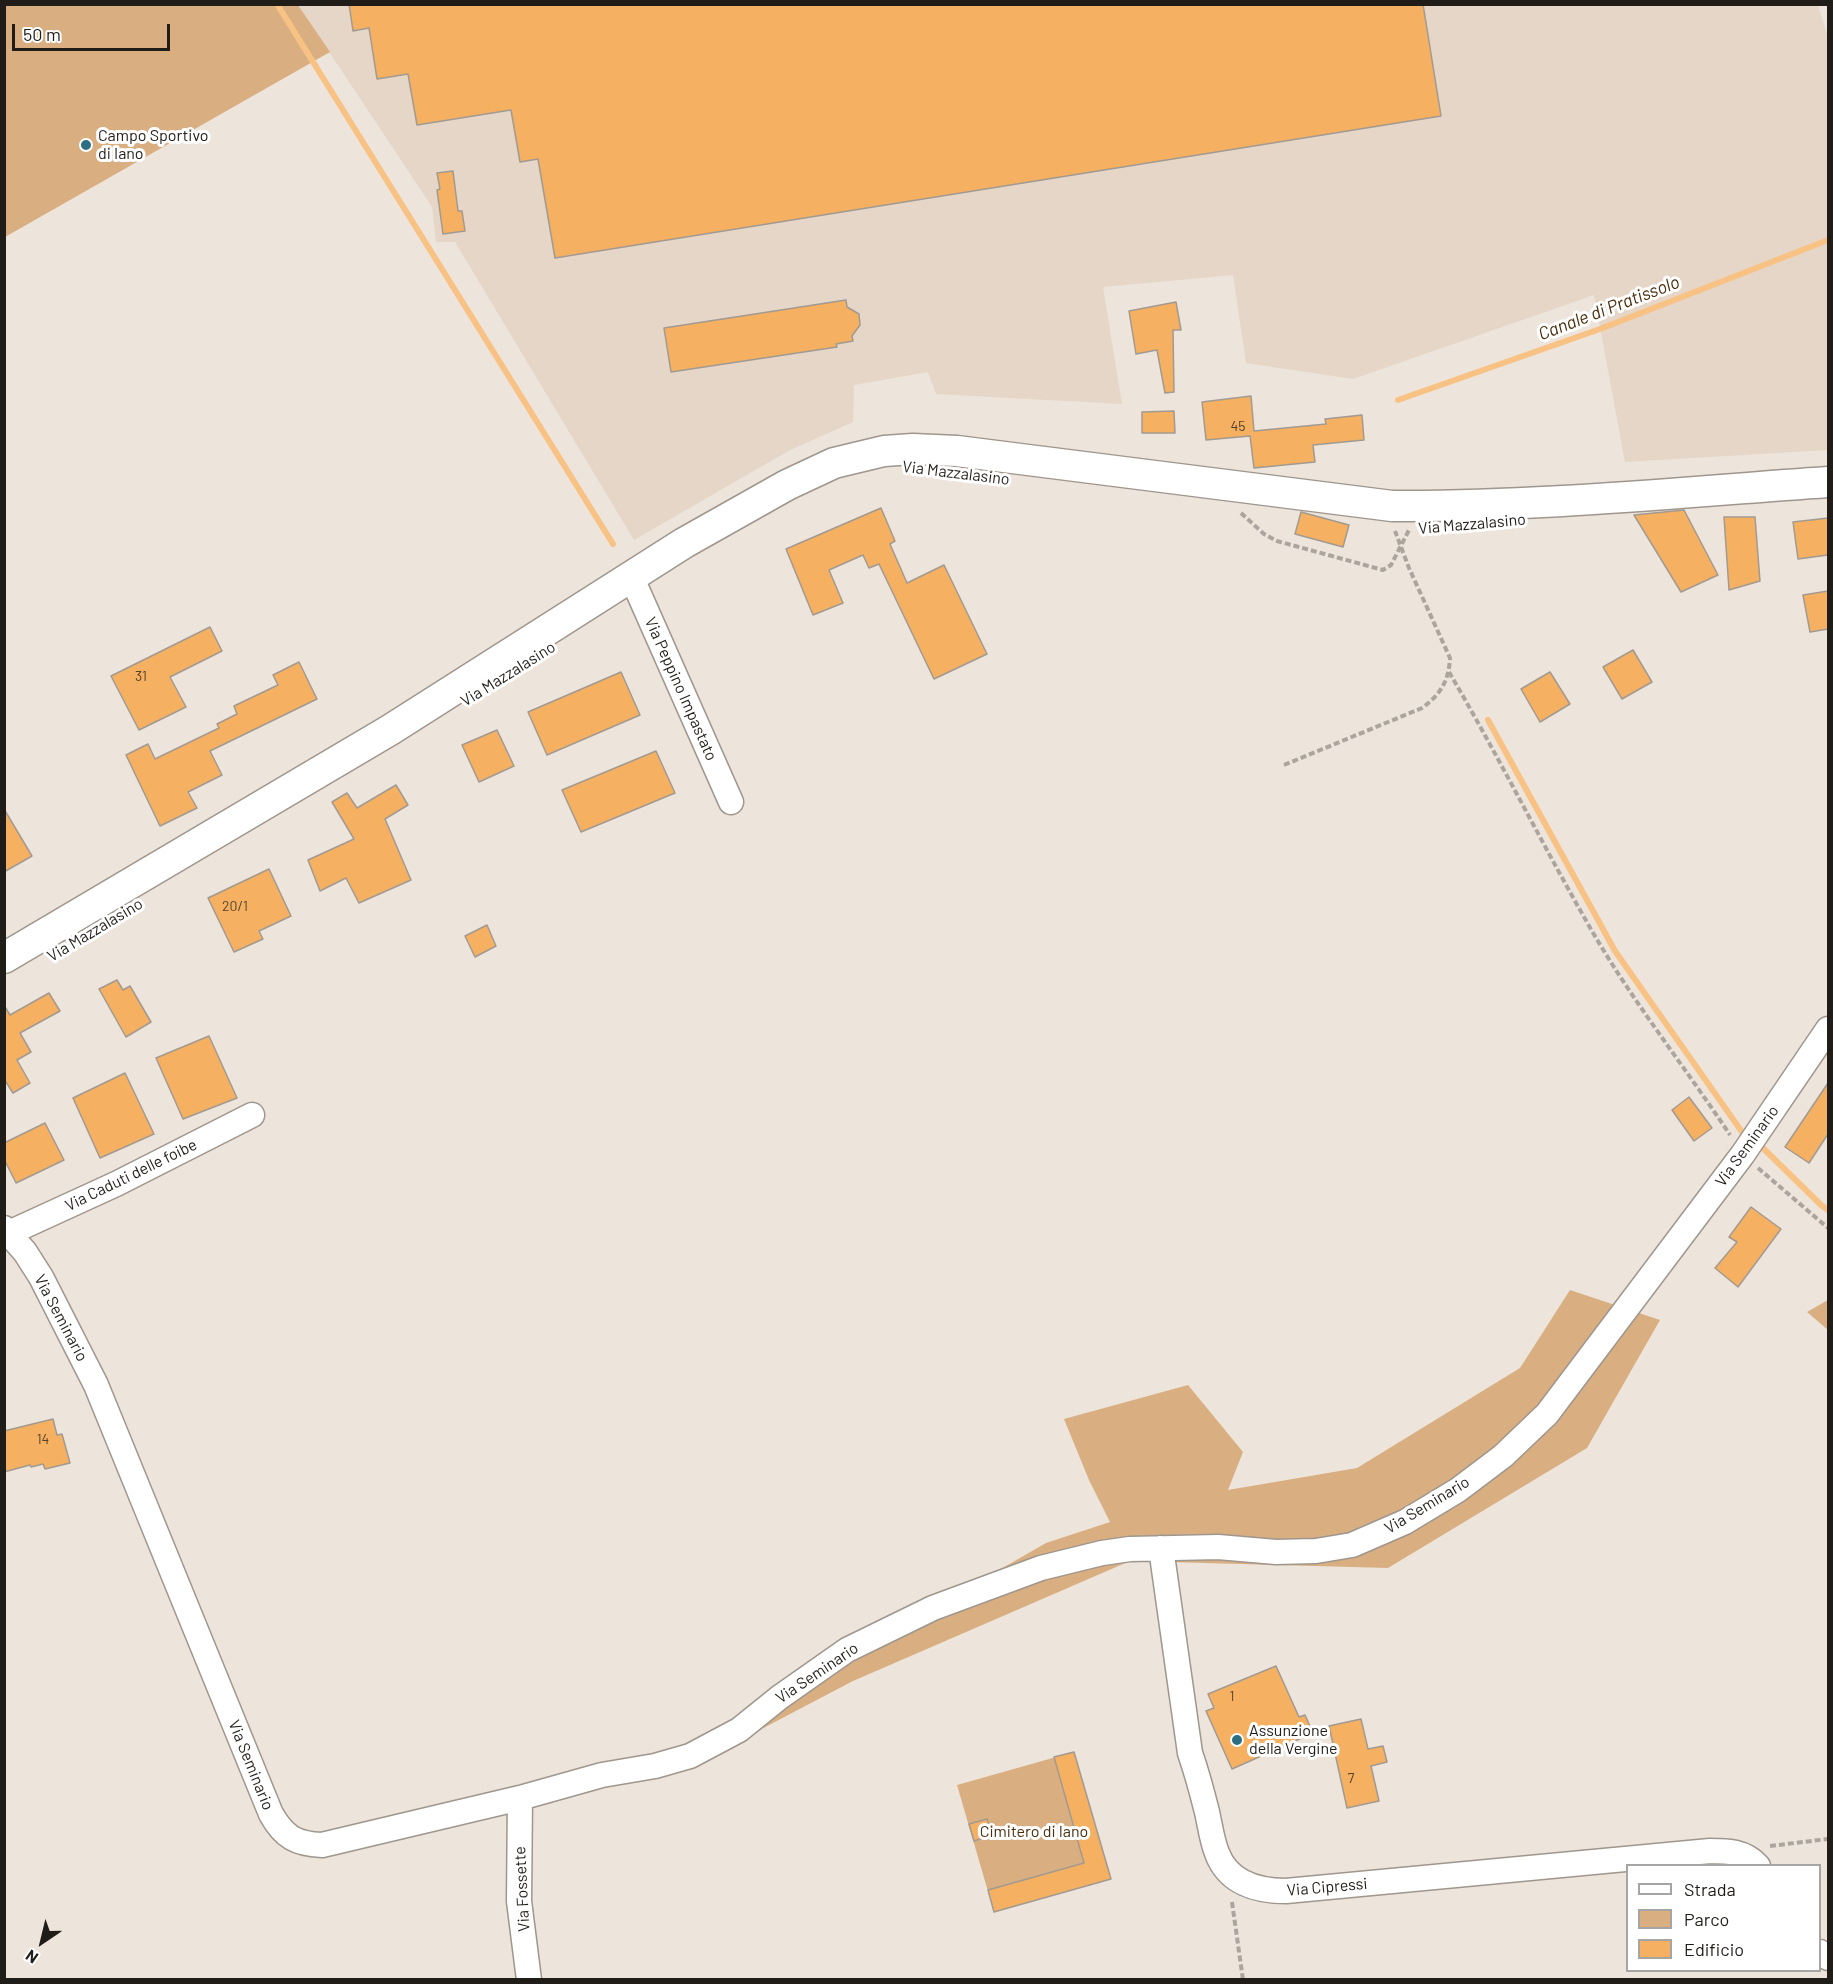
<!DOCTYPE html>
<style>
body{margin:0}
#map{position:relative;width:1833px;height:1984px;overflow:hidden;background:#ede4db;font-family:Barlow,sans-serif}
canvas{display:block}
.frame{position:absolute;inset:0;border:6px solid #201d19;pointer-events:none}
.legend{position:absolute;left:1626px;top:1864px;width:195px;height:108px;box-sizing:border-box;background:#fff;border:2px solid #a6a5a3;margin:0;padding:8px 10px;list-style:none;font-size:18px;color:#201d19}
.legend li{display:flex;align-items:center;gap:12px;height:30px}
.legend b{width:30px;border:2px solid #a6a5a3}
.north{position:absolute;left:12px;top:1912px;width:60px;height:60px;-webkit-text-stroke:4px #fff;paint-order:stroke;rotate:215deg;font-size:16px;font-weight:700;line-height:24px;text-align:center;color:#201d19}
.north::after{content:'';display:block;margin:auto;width:21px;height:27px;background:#201d19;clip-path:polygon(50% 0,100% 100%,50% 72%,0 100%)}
.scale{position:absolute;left:12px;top:24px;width:158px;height:27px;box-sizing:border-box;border:3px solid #201d19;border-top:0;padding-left:8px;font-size:18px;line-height:21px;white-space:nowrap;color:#201d19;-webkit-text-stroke:4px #fff;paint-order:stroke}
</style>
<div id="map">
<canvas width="1833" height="1984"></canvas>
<div class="frame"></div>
<ul class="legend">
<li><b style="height:8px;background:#fff"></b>Strada</li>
<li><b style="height:16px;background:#d9af82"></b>Parco</li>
<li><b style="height:16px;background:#f5b062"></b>Edificio</li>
</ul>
<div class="north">N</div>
<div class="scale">50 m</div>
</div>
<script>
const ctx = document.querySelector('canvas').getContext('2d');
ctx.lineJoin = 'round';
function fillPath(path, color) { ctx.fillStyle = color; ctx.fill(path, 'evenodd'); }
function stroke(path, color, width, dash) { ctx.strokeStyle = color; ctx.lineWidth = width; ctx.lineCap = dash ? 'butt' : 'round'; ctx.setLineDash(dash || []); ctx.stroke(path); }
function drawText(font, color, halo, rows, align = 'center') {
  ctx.font = font + ' Barlow,sans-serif'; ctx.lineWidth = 6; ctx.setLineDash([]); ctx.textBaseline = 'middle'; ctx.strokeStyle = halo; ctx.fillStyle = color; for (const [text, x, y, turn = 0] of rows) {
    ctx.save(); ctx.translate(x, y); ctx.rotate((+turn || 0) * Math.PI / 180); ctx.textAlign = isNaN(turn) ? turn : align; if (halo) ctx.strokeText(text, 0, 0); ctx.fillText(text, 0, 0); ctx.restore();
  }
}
fillPath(new Path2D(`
 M 298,5 L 1818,5 L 1828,37 L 1828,450 L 1625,462 L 1594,295 L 1353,379 L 1246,363 L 1233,275 L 1103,287 L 1122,404 L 936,394 L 928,372 L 854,385 L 853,422 L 790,450 L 634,540 L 455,242 L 436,242 L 432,207 Z`), '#e5d6c7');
fillPath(new Path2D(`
 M 4,5 L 298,5 L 330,52 L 5,237 Z
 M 1570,1290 L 1660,1320 L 1587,1448 L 1388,1568 L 1130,1561 L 853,1681 L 708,1757 L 851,1655 L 1046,1543 L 1110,1522 L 1089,1480 L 1064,1419 L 1188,1385 L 1243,1452 L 1228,1490 L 1357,1468 L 1520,1368 Z
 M 1828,1300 L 1828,1330 L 1807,1312 Z
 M 1074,1752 L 1111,1879 L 994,1912 L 957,1785 Z`), '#d9af82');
stroke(new Path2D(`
 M 277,4 L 613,544
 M 1398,400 L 1600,329 L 1828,240
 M 1488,720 L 1615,951 L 1742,1132
 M 1763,1148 L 1821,1205 L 1828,1210`), '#f9c285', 6);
const building = new Path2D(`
 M 349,4 L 1423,4 L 1441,116 L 555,258 L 538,159 L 520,162 L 511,110 L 417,125 L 408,74 L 377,79 L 369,28 L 353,31 Z
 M 453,171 L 458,211 L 462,211 L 465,231 L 443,234 L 437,190 L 440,189 L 437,173 Z
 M 846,300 L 847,307 L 859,314 L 860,325 L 852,336 L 853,341 L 836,344 L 837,347 L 671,372 L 664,328 Z
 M 1176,302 L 1181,330 L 1173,330 L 1174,392 L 1165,393 L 1157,350 L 1136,354 L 1129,311 Z
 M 1251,396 L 1254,431 L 1326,424 L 1325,419 L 1362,415 L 1364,440 L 1313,445 L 1315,462 L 1254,468 L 1250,436 L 1206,440 L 1202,402 Z
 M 1174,411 L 1175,433 L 1142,433 L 1142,412 Z
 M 881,508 L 895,541 L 890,544 L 907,583 L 944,565 L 987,654 L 934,679 L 879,564 L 869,568 L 863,555 L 829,570 L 843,603 L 813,615 L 786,549 Z
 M 1684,510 L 1718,575 L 1681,592 L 1634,515 Z
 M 1301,512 L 1349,525 L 1343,547 L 1295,534 Z
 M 1724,517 L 1755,517 L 1760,581 L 1729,590 Z
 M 1828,518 L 1828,555 L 1798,559 L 1793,522 Z
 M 1828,591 L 1828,629 L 1810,632 L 1803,595 Z
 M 210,627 L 222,651 L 170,677 L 186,707 L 139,730 L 111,676 Z
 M 1633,650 L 1652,682 L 1622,699 L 1603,667 Z
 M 299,662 L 317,699 L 210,751 L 222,775 L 188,792 L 197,808 L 160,826 L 126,755 L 148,744 L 155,759 L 219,728 L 217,724 L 237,714 L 234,706 L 278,685 L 273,675 Z
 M 621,672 L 640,715 L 547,755 L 528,712 Z
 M 1550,672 L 1570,704 L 1540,722 L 1521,689 Z
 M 497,730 L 514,766 L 479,782 L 462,745 Z
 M 656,751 L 675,793 L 581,832 L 562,790 Z
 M 396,785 L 408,805 L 385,819 L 411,880 L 359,903 L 346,878 L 320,891 L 308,860 L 354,839 L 332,802 L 347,793 L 357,808 Z
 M 4,809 L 32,856 L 4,872 Z
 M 269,869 L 291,916 L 259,931 L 263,939 L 234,952 L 208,898 Z
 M 487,925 L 496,946 L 475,957 L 465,936 Z
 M 117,980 L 123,990 L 130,986 L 151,1022 L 126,1037 L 99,989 Z
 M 49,993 L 60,1011 L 20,1033 L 31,1052 L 17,1060 L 30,1083 L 13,1093 L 4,1079 L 4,1005 L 10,1015 Z
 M 209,1036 L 237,1098 L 183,1119 L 156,1058 Z
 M 125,1073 L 154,1134 L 100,1158 L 73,1098 Z
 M 1828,1083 L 1828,1134 L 1809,1163 L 1785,1147 Z
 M 1689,1097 L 1712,1128 L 1694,1141 L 1672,1110 Z
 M 45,1123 L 64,1160 L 16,1183 L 4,1159 L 4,1143 Z
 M 1751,1207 L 1781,1229 L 1738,1287 L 1715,1268 L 1737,1242 L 1729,1237 Z
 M 53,1419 L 57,1435 L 62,1434 L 70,1463 L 45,1469 L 43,1464 L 31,1467 L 30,1465 L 4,1472 L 4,1431 Z
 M 1276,1666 L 1299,1717 L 1305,1715 L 1313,1733 L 1232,1769 L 1206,1711 L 1214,1708 L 1208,1694 Z
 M 1361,1719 L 1368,1749 L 1383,1746 L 1387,1762 L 1371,1766 L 1379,1801 L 1347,1808 L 1329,1726 Z
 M 1074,1752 L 1111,1879 L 994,1912 L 988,1890 L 1084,1863 L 1054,1757 Z
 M 987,1819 L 992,1835 L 974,1841 L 969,1824 Z`);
fillPath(building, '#f5b062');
stroke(building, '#a29a91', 1.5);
const minor = new Path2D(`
 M 631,576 L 731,802
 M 4,1228 L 25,1252 L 41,1277 L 96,1385 L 271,1814 C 284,1837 296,1844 322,1845 L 520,1798 L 602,1775 L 655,1766 L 690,1756 L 739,1730 L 780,1697 L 847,1650 L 933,1608 L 1041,1568 L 1102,1553 L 1130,1549 L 1218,1547 L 1276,1552 L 1316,1551 L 1352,1545 L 1405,1522 L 1458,1490 L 1503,1456 L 1547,1414 L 1743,1154 L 1828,1029
 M 9,1233 L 116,1184 L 252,1115
 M 1161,1548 L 1190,1753 C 1197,1773 1202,1792 1207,1812 C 1210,1825 1212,1841 1217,1853 C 1228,1883 1257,1891 1286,1891 L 1710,1851 C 1728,1851 1745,1851 1758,1866
 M 520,1798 L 519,1901 L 529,1980
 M 1820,1952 L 1828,1958`);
const major = new Path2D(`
 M 4,958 L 390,730 L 684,543 L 787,485 L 834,463 L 884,451 L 913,449 L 957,451 L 1392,506 C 1537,507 1683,492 1828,482`);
stroke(minor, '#9f968d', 27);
stroke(major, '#9f968d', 33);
stroke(new Path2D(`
 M 1241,513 L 1264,534 L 1277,541 L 1383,570 L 1391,565 L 1409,530
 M 1449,672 C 1499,757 1543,846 1592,931 C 1633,1002 1685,1067 1730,1135
 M 1284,765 L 1422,708 C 1440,695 1449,681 1450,658 L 1409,568 L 1395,531
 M 1758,1168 L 1828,1228
 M 1770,1846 L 1828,1839
 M 1232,1902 L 1243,1980`), '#aca59e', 4, [6, 3]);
stroke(minor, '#fff', 24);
stroke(major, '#fff', 30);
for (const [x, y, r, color] of [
 [86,145,6,"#2c6f81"],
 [1237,1740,6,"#2c6f81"]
]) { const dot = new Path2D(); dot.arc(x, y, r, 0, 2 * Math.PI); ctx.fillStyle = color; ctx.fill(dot); stroke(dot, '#fff', 2); }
drawText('14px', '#55422b', null, [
 ["45",1238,426],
 ["31",141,676],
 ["20/1",235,906],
 ["14",43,1439],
 ["1",1232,1696],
 ["7",1351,1778]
]);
drawText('16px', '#201d19', '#fff', [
 ["Campo Sportivo",98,136],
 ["di Iano",98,154],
 ["Assunzione",1249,1731],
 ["della Vergine",1249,1749]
], 'left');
drawText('16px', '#201d19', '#fff', [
 ["Via Mazzalasino",956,473,7],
 ["Via Mazzalasino",1472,524,-5],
 ["Via Mazzalasino",508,674,-32],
 ["Via Peppino Impastato",681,689,66],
 ["Via Mazzalasino",95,930,-31],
 ["Via Seminario",1747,1146,-54],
 ["Via Caduti delle foibe",131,1175,-26],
 ["Via Seminario",61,1318,62],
 ["Via Seminario",1427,1505,-31],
 ["Via Seminario",817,1673,-34],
 ["Via Seminario",251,1765,68],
 ["Via Cipressi",1327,1887,-5],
 ["Via Fossette",522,1889,-93]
]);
drawText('16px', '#4b2f0d', '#fff', [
 ["Cimitero di Iano",1034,1832]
]);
drawText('italic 18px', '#4a2f0d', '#fff', [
 ["Canale di Pratissolo",1609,308,-21]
]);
</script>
